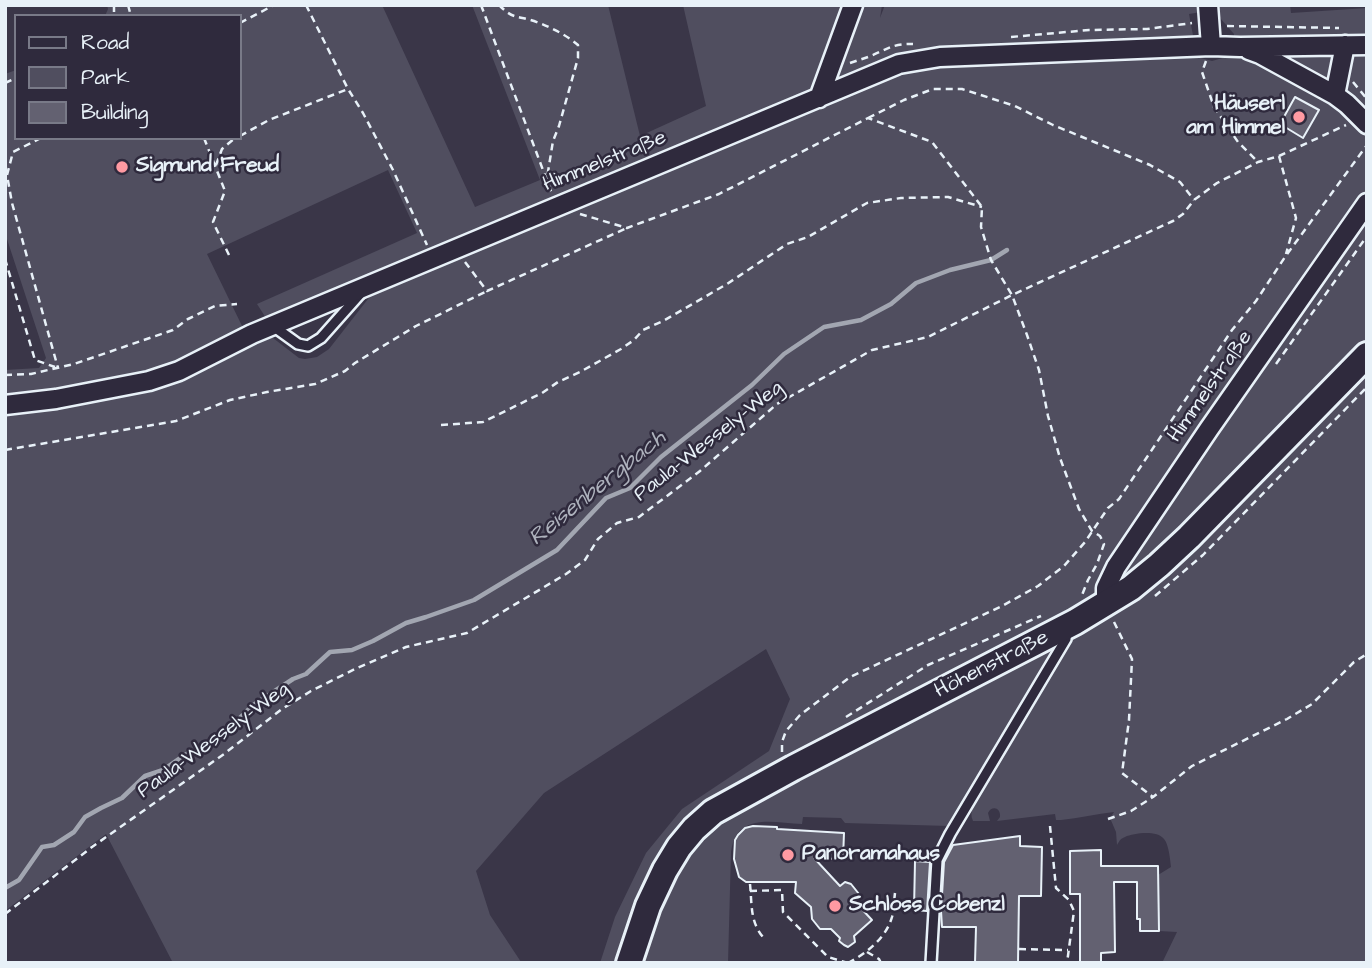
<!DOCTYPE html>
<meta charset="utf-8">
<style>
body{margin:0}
#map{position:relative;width:1372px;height:968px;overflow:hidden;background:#3a3648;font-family:"Architects Daughter",sans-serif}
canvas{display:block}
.frame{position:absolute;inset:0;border:7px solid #e8f1f8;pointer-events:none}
.legend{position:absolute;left:14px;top:14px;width:228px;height:126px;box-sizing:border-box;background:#2f2a3d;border:2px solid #797a88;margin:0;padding:9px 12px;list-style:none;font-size:21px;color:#e8f1f8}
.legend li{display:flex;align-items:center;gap:14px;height:35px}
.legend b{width:35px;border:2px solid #797a88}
</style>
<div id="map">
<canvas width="1372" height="968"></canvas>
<div class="frame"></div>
<ul class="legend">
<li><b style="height:9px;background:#2f2a3d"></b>Road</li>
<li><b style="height:19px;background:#504e5f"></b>Park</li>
<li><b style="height:19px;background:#636171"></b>Building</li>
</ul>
</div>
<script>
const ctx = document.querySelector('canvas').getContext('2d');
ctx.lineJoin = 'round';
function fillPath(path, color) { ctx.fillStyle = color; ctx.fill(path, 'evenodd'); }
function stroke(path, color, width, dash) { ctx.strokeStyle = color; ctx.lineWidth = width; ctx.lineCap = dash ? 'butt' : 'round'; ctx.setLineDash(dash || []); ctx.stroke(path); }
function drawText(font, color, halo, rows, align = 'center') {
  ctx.font = font + ' "Architects Daughter",sans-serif'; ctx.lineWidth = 5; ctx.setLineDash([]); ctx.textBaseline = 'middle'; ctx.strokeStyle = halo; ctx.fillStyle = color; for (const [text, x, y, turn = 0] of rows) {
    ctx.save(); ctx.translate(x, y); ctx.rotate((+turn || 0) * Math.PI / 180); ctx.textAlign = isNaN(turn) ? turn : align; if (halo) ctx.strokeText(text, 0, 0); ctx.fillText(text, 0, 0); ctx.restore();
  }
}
fillPath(new Path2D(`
 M 107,5 L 382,5 L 475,207 L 540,180 L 472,5 L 608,5 L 640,136 L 706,106 L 683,5 L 882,5 L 880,18 L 885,5 L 1290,5 L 1291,13 L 1367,8 L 1367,963 L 1162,963 L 1177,932 L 1159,931 L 1158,875 L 1171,867 C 1170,859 1169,845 1164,839 C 1157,830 1134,833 1125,837 C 1120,839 1120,840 1117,845 L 1116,832 L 1110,818 L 1114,812 C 1097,814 1079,818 1061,820 L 1056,820 L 1055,814 L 997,821 L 1000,817 C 1001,808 992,805 988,813 L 990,821 L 973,821 C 968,811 976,801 980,792 L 1067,648 L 1055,650 L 949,826 L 845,823 L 841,818 L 803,817 L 802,824 C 772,823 737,812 731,852 L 728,963 L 600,963 L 615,917 L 646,853 L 682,809 L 769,751 L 790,699 L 766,649 L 544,793 L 476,871 L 490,915 L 521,962 L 519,963 L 173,963 L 106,834 L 5,911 L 5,370 L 39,368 L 46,358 L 5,233 L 5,74 L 16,70 L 16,138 L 240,138 L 240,16 L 105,16 L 108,9 ZM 1213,10 L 1234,34 L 1233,55 L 1212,61 L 1197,57 L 1189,14 ZM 388,170 L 417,233 L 257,304 L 266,318 L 370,275 L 375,290 L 329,349 L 317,357 L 305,359 L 299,358 L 273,338 L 263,338 L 244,330 L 207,254 Z`), '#504e5f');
stroke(new Path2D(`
 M 5,888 L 19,880 L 42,847 L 54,845 L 74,832 L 85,817 L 101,808 L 122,798 L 145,776 L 163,770 L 183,756 L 221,736 L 252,706 L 293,679 L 306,674 L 330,652 L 352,650 L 373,641 L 406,623 L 426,617 L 474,600 L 557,550 L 606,498 L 630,488 L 661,457 L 752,385 L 784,354 L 824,327 L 861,320 L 891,304 L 916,283 L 950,270 L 991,260 L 1007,250`), '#a2a6b1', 4.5);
const building = new Path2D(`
 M 1295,97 L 1319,110 L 1303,138 L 1280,124 Z
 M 753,826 L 777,827 L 777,829 L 844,833 L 843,859 L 814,858 L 840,886 L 845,882 L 851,884 L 859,894 L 858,905 L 872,920 L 854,936 L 855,942 L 848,947 L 844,945 L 839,941 L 840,938 L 831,929 L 820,929 L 812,919 L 811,907 L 795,893 L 796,882 L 746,882 L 739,877 L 734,859 L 735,840 L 738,835 L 745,828 Z
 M 1020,836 L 1020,846 L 1042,847 L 1041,896 L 1019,896 L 1018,963 L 975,963 L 976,927 L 942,927 L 941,911 L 944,862 L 953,845 Z
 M 1101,850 L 1101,866 L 1158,866 L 1159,931 L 1140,931 L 1140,919 L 1137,919 L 1137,882 L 1114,882 L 1115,952 L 1101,953 L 1101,963 L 1080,963 L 1080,894 L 1070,894 L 1070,851 Z
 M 915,861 L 930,862 L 927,911 L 914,910 Z`);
fillPath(building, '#636171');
stroke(building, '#e8f1f8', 2);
const lane = new Path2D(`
 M 273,326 L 298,344 L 308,346 L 321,338 L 361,293
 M 931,963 L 937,860 L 950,834 L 1066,639 L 1067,631`);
const street = new Path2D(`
 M 1208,5 L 1211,46
 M 1345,45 L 1335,95 L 1347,104 L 1367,124
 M 1249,50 L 1260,54 L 1335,95
 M 819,98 L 853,5
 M 5,405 L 56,399 L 149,381 L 179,371 L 252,334 L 899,64 L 940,57 L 1211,46 L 1240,47 L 1367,45
 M 1106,604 L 1106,588 L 1116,567 L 1209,429 L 1367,203`);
const secondary = new Path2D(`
 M 629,963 L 648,906 L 665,870 L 679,847 L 694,829 L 713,812 L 793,768 L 1075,622 L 1131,588 L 1159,565 L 1189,537 L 1367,355`);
stroke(lane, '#e8f1f8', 14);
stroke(street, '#e8f1f8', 23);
stroke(secondary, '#e8f1f8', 30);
stroke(new Path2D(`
 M 114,5 L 114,16
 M 128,5 L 131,16
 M 306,5 L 348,89 L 363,113 L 393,170 L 427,245
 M 481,5 L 552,194
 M 499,5 C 514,20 516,15 534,21 C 550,27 565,34 578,45 L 578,58 L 559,126 L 553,141 L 547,178
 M 240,23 L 274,5
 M 1227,26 L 1339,28
 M 1011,37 L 1089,30 L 1147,29 L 1192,23
 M 1206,61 L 1202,72 L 1214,107 L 1238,142 L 1258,162
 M 850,63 C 856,61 862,59 868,57 C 886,50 893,43 913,44
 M 1353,82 L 1367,99
 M 5,83 L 16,78
 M 868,118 L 904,100 L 933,89 L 962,89 L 1015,106 L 1053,125 L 1150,165 L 1180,182 L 1194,200
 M 240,136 L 269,120 L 348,89
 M 41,138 L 13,152 L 7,175 L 12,203 L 58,368
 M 204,138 L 225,191 L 213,222 L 229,255
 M 1279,156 L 1296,218 L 1286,254
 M 216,165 L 222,149 L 235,138
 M 580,214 L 627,228 L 719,194 L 868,118 L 932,142 L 982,207 L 981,227 L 991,260 L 1012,295 L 1027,335 L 1039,370 L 1048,416 L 1060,458 L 1079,509 L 1092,531 L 1100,536 L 1104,544 L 1097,564 L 1088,580 L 1082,595
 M 5,259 L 35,360 L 55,367
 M 465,262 L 487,291 L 627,228
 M 1276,364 L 1367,236
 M 5,375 L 31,374 L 74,364 L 173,330 L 188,319 L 215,306 L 237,304
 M 441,425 L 483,422 L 542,393 L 558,382 L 580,372 L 621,349 L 634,340 L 643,330 L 663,321 L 727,284 L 787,244 L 808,237 L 867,203 L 901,198 L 948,197 L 982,207
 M 5,450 L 176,421 L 230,400 L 267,392 L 315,384 L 345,371 L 355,363 L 416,326 L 487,291
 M 1155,596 L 1203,555 L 1367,387
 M 1114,622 L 1132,659 L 1129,720 L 1122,773 L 1153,797
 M 846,717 L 928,665 L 1041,616
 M 782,752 L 782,742 L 786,731 L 800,715 L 850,677 L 1002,606 L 1038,586 L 1064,566 L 1085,542 L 1108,508 L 1119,499 L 1232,330 L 1256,301 L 1285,257 L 1367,145
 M 1108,819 L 1131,811 L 1153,797 L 1192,766 L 1287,719 L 1312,704 L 1354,662 L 1367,654
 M 1050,826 L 1056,888 L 1069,900 L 1074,911 L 1067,963
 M 750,884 C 752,904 750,922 763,937
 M 750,891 L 782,890 L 783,912 L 828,957 L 848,963
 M 5,914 L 92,847 L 224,754 L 282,709 L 311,691 L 357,668 L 406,647 L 467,633 L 566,574 L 585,560 L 598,539 L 617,523 L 639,517 L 700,471 L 777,404 L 872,350 L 928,337 L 1012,295 L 1173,221 L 1183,214 L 1194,200 L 1217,183 L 1258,162 L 1279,156 L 1346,125
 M 1019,949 L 1068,950
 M 867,952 L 879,959 L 881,963
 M 848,963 C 867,953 886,938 892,917 C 894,909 894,900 895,893`), '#e8f1f8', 2.5, [7, 5]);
stroke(lane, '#2f2a3d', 9);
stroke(street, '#2f2a3d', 18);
stroke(secondary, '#2f2a3d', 24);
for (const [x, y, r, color] of [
 [1299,117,7,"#ff9aa2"],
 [122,167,7,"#ff9aa2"],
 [788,855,7,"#ff9aa2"],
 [835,906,7,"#ff9aa2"]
]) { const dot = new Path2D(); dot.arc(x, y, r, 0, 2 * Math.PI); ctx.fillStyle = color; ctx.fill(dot); stroke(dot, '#2f2a3d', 2.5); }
drawText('bold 21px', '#e8f1f8', '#2f2a3d', [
 ["Häuserl",1285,105,"right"],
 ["am Himmel",1285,129,"right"],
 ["Sigmund Freud",136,167],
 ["Panoramahaus",802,855],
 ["Schloss Cobenzl",849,906]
], 'left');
drawText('21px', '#e8f1f8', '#2f2a3d', [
 ["Himmelstraße",605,162,-22],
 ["Himmelstraße",1211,387,-55],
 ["Paula-Wessely-Weg",709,442,-38],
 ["Höhenstraße",992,665,-27],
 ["Paula-Wessely-Weg",214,741,-36]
]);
drawText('italic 23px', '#aeb2bd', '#2f2a3d', [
 ["Reisenbergbach",598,489,-39]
]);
</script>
